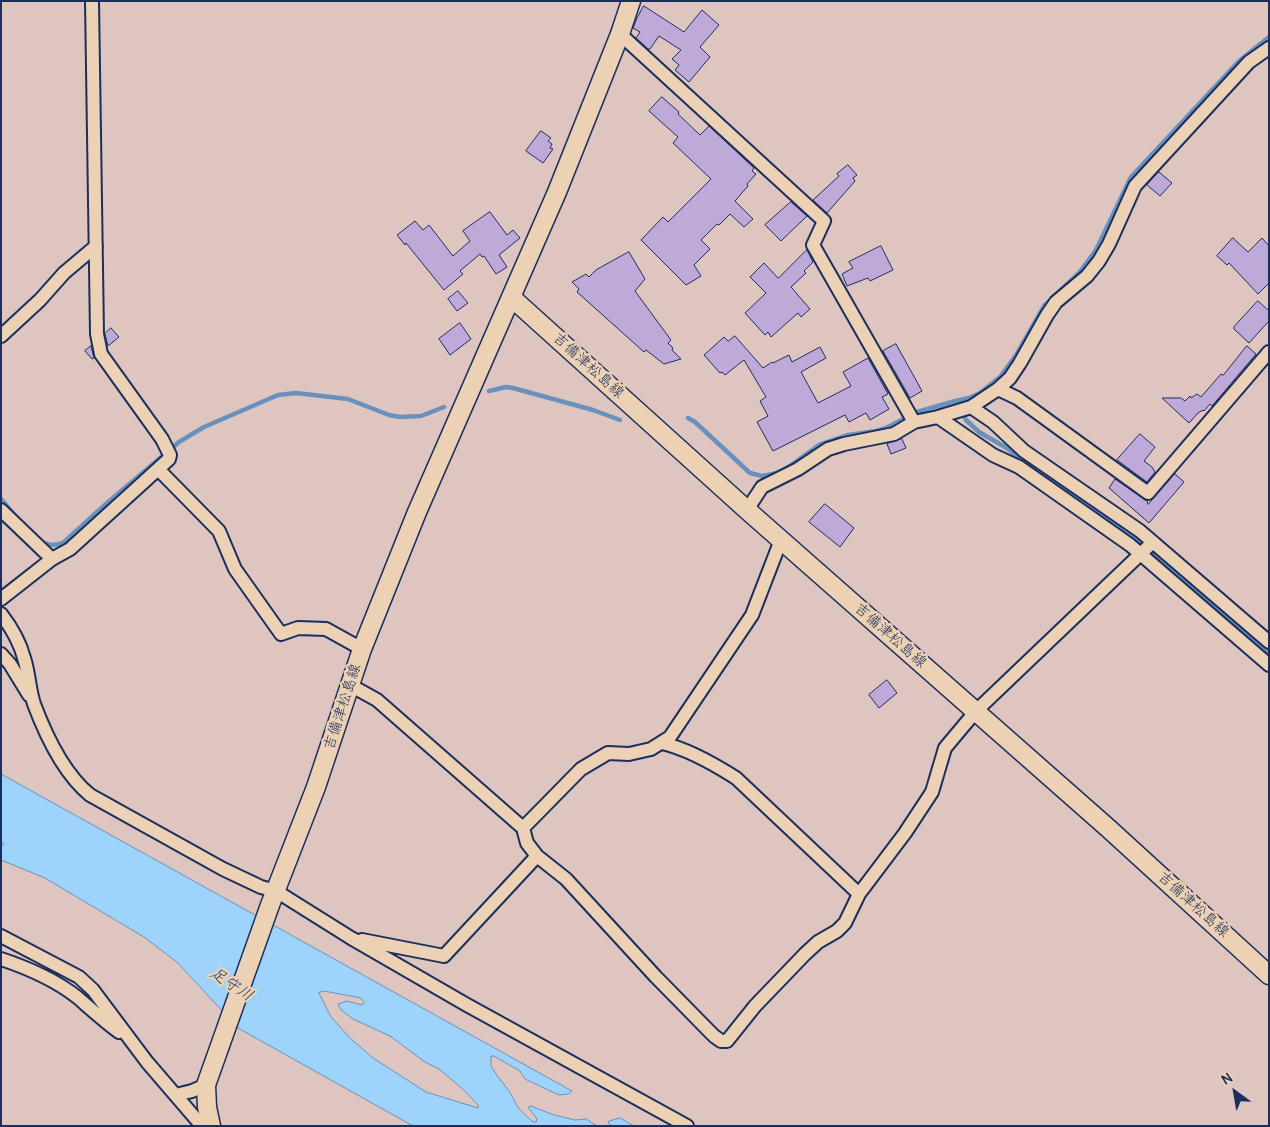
<!DOCTYPE html>
<meta charset="utf-8">
<style>
body{margin:0}
#map{position:relative;width:1270px;height:1127px;overflow:hidden;background:#dfc5bf;font-family:Pangolin,sans-serif}
canvas{display:block}
.frame{position:absolute;inset:0;border:2px solid #1b2f5e;pointer-events:none}
.north{position:absolute;left:1210px;top:1067px;width:50px;height:50px;-webkit-text-stroke:4px #edd1b4;paint-order:stroke;rotate:328deg;font-size:14px;font-weight:700;line-height:20px;text-align:center;color:#1b2f5e}
.north::after{content:'';display:block;margin:auto;width:18px;height:22px;background:#1b2f5e;clip-path:polygon(50% 0,100% 100%,50% 72%,0 100%)}
</style>
<div id="map">
<canvas width="1270" height="1127"></canvas>
<div class="frame"></div>
<div class="north">N</div>
</div>
<script>
const ctx = document.querySelector('canvas').getContext('2d');
ctx.lineJoin = 'round';
function fillPath(path, color) { ctx.fillStyle = color; ctx.fill(path, 'evenodd'); }
function stroke(path, color, width, dash) { ctx.strokeStyle = color; ctx.lineWidth = width; ctx.lineCap = dash ? 'butt' : 'round'; ctx.setLineDash(dash || []); ctx.stroke(path); }
function drawText(font, color, halo, rows, align = 'center') {
  ctx.font = font + ' Pangolin,"Klee One",sans-serif'; ctx.lineWidth = 4.5; ctx.setLineDash([]); ctx.textBaseline = 'middle'; ctx.strokeStyle = halo; ctx.fillStyle = color; for (const [text, x, y, turn = 0] of rows) {
    ctx.save(); ctx.translate(x, y); ctx.rotate((+turn || 0) * Math.PI / 180); ctx.textAlign = isNaN(turn) ? turn : align; if (halo) ctx.strokeText(text, 0, 0); ctx.fillText(text, 0, 0); ctx.restore();
  }
}
const water = new Path2D(`
 M 1,774 L 572,1091 L 568,1094 L 559,1095 L 525,1079 L 520,1071 L 494,1056 L 491,1056 L 491,1066 L 496,1074 L 509,1091 L 519,1109 L 533,1122 L 536,1122 L 537,1119 L 528,1107 L 531,1106 L 554,1115 L 575,1120 L 586,1119 L 597,1126 L 413,1126 L 238,1028 L 178,963 L 144,937 L 45,878 L 1,860 L 1,847 L 4,845 L 1,841 ZM 324,991 L 361,998 L 364,1002 L 362,1005 L 347,1001 L 338,1004 L 341,1010 L 353,1019 L 390,1036 L 425,1062 L 439,1069 L 464,1090 L 478,1105 L 478,1108 L 426,1092 L 373,1058 L 350,1038 L 331,1017 L 319,993 Z
 M 620,1118 L 634,1126 L 611,1126 L 608,1122 Z`);
fillPath(water, '#9ed3fc');
stroke(water, '#6a91bd', 1);
stroke(new Path2D(`
 M 489,391 L 506,387 L 513,388 L 593,410 L 620,420
 M 962,412 L 966,420 L 979,432 L 1005,447 L 1135,539 L 1269,654
 M 688,418 L 695,422 L 750,473 L 762,476 L 778,473
 M 787,468 L 819,445 L 848,435 L 876,431 L 886,428 L 917,412 L 955,401 L 969,398 L 980,393 L 1000,377 L 1016,355 L 1044,306 L 1079,273 L 1096,250 L 1131,177 L 1239,61 L 1269,37
 M 1,499 L 18,519
 M 39,541 C 48,545 54,546 63,543 L 107,503 L 179,442 L 204,427 L 278,395 L 296,393 L 348,399 L 389,415 L 400,417 L 421,416 L 444,407`), '#6a91bd', 4.5);
const building = new Path2D(`
 M 644,6 L 684,32 L 702,10 L 719,25 L 700,47 L 710,57 L 689,82 L 675,70 L 679,65 L 672,59 L 681,50 L 659,36 L 650,49 L 648,49 L 636,38 L 640,32 L 633,28 L 637,18 Z
 M 662,97 L 679,112 L 678,114 L 700,135 L 709,126 L 754,168 L 752,171 L 756,174 L 747,184 L 748,186 L 735,201 L 753,219 L 744,227 L 730,214 L 719,225 L 717,224 L 701,240 L 710,249 L 694,265 L 701,276 L 686,285 L 641,240 L 663,217 L 668,222 L 711,179 L 673,143 L 678,137 L 649,111 Z
 M 541,131 L 551,138 L 548,141 L 552,144 L 550,148 L 553,149 L 543,163 L 526,151 Z
 M 848,165 L 857,175 L 853,178 L 855,181 L 827,213 L 813,200 L 839,176 L 837,174 Z
 M 1159,172 L 1172,183 L 1160,196 L 1147,185 Z
 M 791,202 L 807,216 L 781,241 L 765,225 Z
 M 490,212 L 507,235 L 513,230 L 520,238 L 499,255 L 507,267 L 496,274 L 484,256 L 482,257 L 480,254 L 460,271 L 463,274 L 444,290 L 406,243 L 405,245 L 397,235 L 415,221 L 423,230 L 429,225 L 453,256 L 470,241 L 463,231 Z
 M 1233,238 L 1248,252 L 1262,238 L 1269,246 L 1269,283 L 1258,294 L 1229,263 L 1227,265 L 1217,256 Z
 M 881,246 L 893,270 L 870,281 L 868,278 L 847,286 L 842,274 L 853,268 L 849,262 Z
 M 807,250 L 813,262 L 804,271 L 806,273 L 791,287 L 810,309 L 801,317 L 798,313 L 771,337 L 768,332 L 765,335 L 745,313 L 766,293 L 750,277 L 764,263 L 778,278 Z
 M 629,252 L 645,279 L 635,291 L 671,340 L 668,343 L 673,348 L 672,350 L 681,359 L 664,364 L 646,350 L 644,352 L 577,292 L 579,289 L 572,282 L 586,274 L 589,277 L 596,270 Z
 M 458,291 L 468,303 L 457,311 L 448,299 Z
 M 1258,301 L 1269,311 L 1269,321 L 1249,343 L 1234,329 L 1234,327 Z
 M 460,323 L 471,339 L 450,355 L 439,339 Z
 M 111,328 L 119,337 L 108,346 L 105,334 Z
 M 735,336 L 763,368 L 772,362 L 773,363 L 789,355 L 792,362 L 820,347 L 826,358 L 801,372 L 818,403 L 851,386 L 843,372 L 868,358 L 888,394 L 882,397 L 889,409 L 870,420 L 866,413 L 849,422 L 845,415 L 773,451 L 757,422 L 768,416 L 760,401 L 766,397 L 744,360 L 725,375 L 722,372 L 720,373 L 704,355 L 724,337 L 728,341 Z
 M 896,344 L 922,391 L 910,398 L 883,351 Z
 M 91,346 L 94,358 L 92,359 L 85,351 Z
 M 1247,346 L 1256,354 L 1212,406 L 1210,404 L 1204,411 L 1203,410 L 1198,413 L 1189,423 L 1162,398 L 1181,398 L 1185,401 L 1190,396 L 1191,398 L 1197,394 L 1201,397 L 1221,374 L 1223,375 Z
 M 1140,434 L 1155,447 L 1144,461 L 1152,467 L 1155,472 L 1147,482 L 1117,460 Z
 M 902,439 L 906,448 L 891,454 L 887,444 Z
 M 1175,474 L 1184,482 L 1149,523 L 1109,488 L 1115,479 L 1147,501 L 1148,504 Z
 M 825,504 L 854,528 L 840,547 L 809,522 Z
 M 887,680 L 897,693 L 879,708 L 869,695 Z`);
fillPath(building, '#bea9d8');
stroke(building, '#1b2f5e', 1);
const minor = new Path2D(`
 M 620,34 L 824,221 L 813,245 L 914,422
 M 1,336 L 40,300 L 64,273 L 96,246
 M 998,389 L 1017,398 L 1148,493 L 1269,352
 M 971,407 L 993,422 L 1024,451 L 1140,531 L 1269,642
 M 938,417 L 993,455 L 1019,467 L 1130,545 L 1269,665
 M 158,469 L 219,531 L 235,569 L 281,634 L 298,628 L 326,629 L 362,649
 M 1,510 L 52,559
 M 747,510 L 762,487 L 798,469 L 828,449 L 844,444 L 894,434 L 914,422 L 938,417 L 971,407 L 998,389 L 1010,378 L 1020,363 L 1047,315 L 1056,302 L 1087,276 L 1099,261 L 1109,244 L 1135,186 L 1249,62 L 1269,48
 M 1,599 L 52,559 L 70,549 L 169,459 L 170,455 L 162,439 L 101,354 L 97,334 L 92,1
 M 1,614 C 11,627 20,643 24,658 C 29,673 29,689 34,704 C 46,736 63,773 90,795 L 223,869 L 261,887 L 276,891 L 351,938 L 467,1005 L 687,1126
 M 1,654 L 10,664 L 29,695
 M 350,685 L 377,700 L 523,828 L 527,843 L 537,856 L 444,956 L 362,940
 M 662,743 C 688,749 714,764 736,778 L 859,894
 M 523,828 L 581,769 L 608,753 L 629,754 L 651,749 L 670,737 L 752,615 L 781,540
 M 537,856 L 566,879 L 656,977 L 714,1036 L 721,1041 L 727,1041 L 755,1006 L 805,954 L 818,942 L 837,931 L 845,923 L 859,894 L 905,833 L 932,792 L 945,748 L 976,711 L 1153,542
 M 1,936 L 79,977 L 93,990 L 147,1062 L 202,1126
 M 1,959 C 28,968 54,979 77,997 C 91,1009 104,1021 119,1032
 M 176,1095 L 192,1091 L 206,1085`);
const secondary = new Path2D(`
 M 511,297 L 747,510 L 1108,828 L 1269,975
 M 211,1126 L 207,1107 L 206,1085 L 270,905 L 316,787 L 362,649 L 417,512 L 557,192 L 620,34 L 631,1`);
stroke(minor, '#1b2f5e', 16);
stroke(secondary, '#1b2f5e', 21);
stroke(minor, '#edd1b4', 12);
stroke(secondary, '#edd1b4', 18);
drawText('15px', '#1b2f5e', '#edd1b4', [
 ["吉備津松島線",588,366,42],
 ["吉備津松島線",890,636,41],
 ["吉備津松島線",343,707,-72],
 ["吉備津松島線",1193,905,42]
]);
drawText('italic 16px', '#283f6e', '#edd1b4', [
 ["足守川",231,985,33]
]);
</script>
